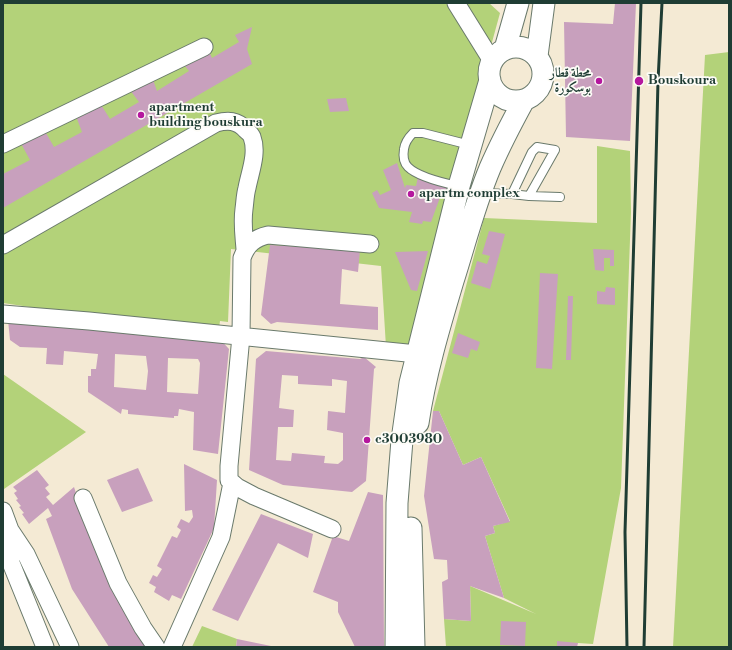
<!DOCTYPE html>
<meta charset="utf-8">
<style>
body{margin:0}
#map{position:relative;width:732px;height:650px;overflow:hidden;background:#f4ead4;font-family:"Libre Bodoni",serif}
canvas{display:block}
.frame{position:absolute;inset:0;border:4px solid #1f3d34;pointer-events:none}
</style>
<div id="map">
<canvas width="732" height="650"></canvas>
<div class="frame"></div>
</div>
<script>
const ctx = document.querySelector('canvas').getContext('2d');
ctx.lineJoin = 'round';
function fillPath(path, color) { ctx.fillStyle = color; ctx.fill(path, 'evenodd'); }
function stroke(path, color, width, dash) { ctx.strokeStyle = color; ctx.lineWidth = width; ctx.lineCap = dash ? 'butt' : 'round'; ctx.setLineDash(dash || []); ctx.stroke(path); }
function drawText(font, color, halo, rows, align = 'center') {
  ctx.font = font + ' "Libre Bodoni",Amiri,serif'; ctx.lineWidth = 3.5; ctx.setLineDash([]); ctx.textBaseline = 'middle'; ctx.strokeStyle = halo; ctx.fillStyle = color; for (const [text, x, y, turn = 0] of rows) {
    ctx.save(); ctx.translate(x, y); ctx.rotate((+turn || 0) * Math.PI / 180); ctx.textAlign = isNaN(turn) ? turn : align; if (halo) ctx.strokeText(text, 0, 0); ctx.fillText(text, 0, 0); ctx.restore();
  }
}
fillPath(new Path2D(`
 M 3,3 L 489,3 L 500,13 L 408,349 L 386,347 L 381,266 L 231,249 L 228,322 L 220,321 L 218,335 L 3,303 Z
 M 729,52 L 729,647 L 673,647 L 705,55 Z
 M 597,146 L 630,151 L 631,212 L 621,488 L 593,644 L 578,643 L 557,647 L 446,647 L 444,619 L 471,621 L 470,586 L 536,614 L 504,598 L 485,536 L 495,533 L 493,526 L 510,521 L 481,457 L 463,465 L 439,411 L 433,411 L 484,218 L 597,223 Z
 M 3,374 L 86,432 L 4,489 L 3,486 Z
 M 202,626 L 237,639 L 236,647 L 192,647 Z`), '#b3d279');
fillPath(new Path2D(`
 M 615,3 L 636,3 L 630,141 L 566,137 L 564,22 L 613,24 Z
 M 252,27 L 247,49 L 252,64 L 3,208 L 3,174 L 30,160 L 18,138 L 42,126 L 54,147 L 82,132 L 74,111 L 98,100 L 110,119 L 139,102 L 127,86 L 151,74 L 157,91 L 189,71 L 181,61 L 207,47 L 212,58 L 239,42 L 235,35 Z
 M 346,98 L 349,111 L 330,112 L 327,99 Z
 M 397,163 L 405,188 L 406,185 L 416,186 L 418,177 L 447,188 L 445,193 L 442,192 L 431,222 L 423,221 L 422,224 L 409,222 L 412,212 L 379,208 L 372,193 L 377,190 L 380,195 L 391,190 L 383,170 Z
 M 489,231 L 505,234 L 490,289 L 471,283 L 477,261 L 487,264 L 490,256 L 482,254 Z
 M 270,245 L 360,250 L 358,272 L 342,269 L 340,304 L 378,307 L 378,330 L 277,322 L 271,324 L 261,315 Z
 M 593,249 L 614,250 L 614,266 L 610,266 L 610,258 L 604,258 L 604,271 L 595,270 Z
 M 428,251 L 417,291 L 411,290 L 395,252 Z
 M 540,273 L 558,274 L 552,369 L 536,368 Z
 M 606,287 L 615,288 L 615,305 L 597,304 L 597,291 L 605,292 Z
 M 568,296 L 573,296 L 571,360 L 566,360 Z
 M 8,320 L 116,332 L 212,341 L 217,336 L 229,349 L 218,454 L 193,450 L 194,412 L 179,409 L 178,416 L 174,416 L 174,418 L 128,414 L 128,410 L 122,409 L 121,414 L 88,392 L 88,376 L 91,376 L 91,369 L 96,369 L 98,354 L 64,351 L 63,365 L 46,364 L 47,348 L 20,347 L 10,340 ZM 115,354 L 146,356 L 148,371 L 146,390 L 114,387 ZM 168,358 L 198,359 L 200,363 L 198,394 L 167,392 Z
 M 458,333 L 480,342 L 477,351 L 471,349 L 468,358 L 452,353 Z
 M 266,351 L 360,359 L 364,357 L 376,367 L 374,369 L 366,481 L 352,492 L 283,485 L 249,470 L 256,359 ZM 282,375 L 298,376 L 298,384 L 332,386 L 332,379 L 347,381 L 345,413 L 328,411 L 327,430 L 343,433 L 343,460 L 338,464 L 324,463 L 325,456 L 292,453 L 291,461 L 276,460 L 278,427 L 293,427 L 294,410 L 279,408 Z
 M 433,411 L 439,411 L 463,465 L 481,457 L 510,522 L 493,526 L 495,533 L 485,536 L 504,598 L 470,586 L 471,621 L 444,619 L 442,582 L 448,579 L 447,560 L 434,559 L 424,496 Z
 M 184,464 L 217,480 L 214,528 L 181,599 L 172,595 L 169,601 L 154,592 L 156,587 L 149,583 L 153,575 L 157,577 L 162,569 L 157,566 L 172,536 L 177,538 L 181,530 L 177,527 L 181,519 L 189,523 L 193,517 L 192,510 L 185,511 Z
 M 138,468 L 153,501 L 122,512 L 107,480 Z
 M 37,470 L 49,485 L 45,488 L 50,494 L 46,497 L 53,505 L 74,487 L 84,517 L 147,647 L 109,647 L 72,589 L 46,519 L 52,516 L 48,508 L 29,524 L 22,514 L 24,513 L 19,507 L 21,506 L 16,500 L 18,499 L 14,493 L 17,491 L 13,487 Z
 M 368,492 L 383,495 L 384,647 L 355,647 L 338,612 L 338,602 L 313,592 L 333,536 L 349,541 Z
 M 261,514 L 313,534 L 308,558 L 278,543 L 238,621 L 212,610 Z
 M 501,621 L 526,622 L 525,646 L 500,645 Z
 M 237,639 L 271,646 L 271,647 L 236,647 Z
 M 557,641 L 578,643 L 577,647 L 557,647 Z`), '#c8a0bd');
const service = new Path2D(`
 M 458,186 C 444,183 418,177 408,167 C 403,162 403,155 404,149 C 405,142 408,138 413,133 L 423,133 L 470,145
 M 481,193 L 512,194 L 532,152 L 537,147 L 555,150 L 529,196 L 560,197
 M 512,194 L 529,196`);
const minor = new Path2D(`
 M 456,3 L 492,61
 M 3,144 L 204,47
 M 3,245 L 216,123 C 228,120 237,120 246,130 C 248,132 251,134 252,137 C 258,153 250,172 247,188 C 245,195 245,202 244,209 C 242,223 244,236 245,249
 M 3,314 L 89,321 L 417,354
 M 83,498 L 118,583 L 143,628 L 156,647
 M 3,511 L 10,530 L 26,554 L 70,647
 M 332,529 L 254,496 L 237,487 L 229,480 L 229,466 L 241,336 L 242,258 C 247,244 255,238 268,235 L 370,244
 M 10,530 L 9,541 L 11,563 L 45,647
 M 172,647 L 221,537 L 232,483`);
const tertiary = new Path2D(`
 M489 74a27 27 0 1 1 54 0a27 27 0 1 1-54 0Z
 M 505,49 L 518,3
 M 537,56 L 544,3
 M 418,423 C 425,375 439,328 453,281 C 465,243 475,204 490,168 C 500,145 512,122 524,100
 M 411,528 L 414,647
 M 396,647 L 397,503 L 402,440 L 410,383 L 459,186 L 490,80`);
stroke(service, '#6a7a6c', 10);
stroke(minor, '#6a7a6c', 19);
stroke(tertiary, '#6a7a6c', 23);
stroke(service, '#fff', 8);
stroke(minor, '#fff', 17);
stroke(tertiary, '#fff', 21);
stroke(new Path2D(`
 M 627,647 L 625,532 L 641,3
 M 644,647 L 658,81 L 662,3`), '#1f3d34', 3);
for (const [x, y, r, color] of [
 [599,81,4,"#b5179e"],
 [639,81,5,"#b5179e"],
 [141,115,4,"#b5179e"],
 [411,194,4,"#b5179e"],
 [367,440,4,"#b5179e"]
]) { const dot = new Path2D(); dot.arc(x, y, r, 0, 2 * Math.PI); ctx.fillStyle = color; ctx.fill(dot); stroke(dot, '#fdfcf7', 1.5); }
drawText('bold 13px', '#1f3d34', '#fdfcf7', [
 ["محطة قطار",591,74,"right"],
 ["بوسكورة",591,89,"right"],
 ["Bouskoura",648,81],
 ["apartment",149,108],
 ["building bouskura",149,123],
 ["apartm complex",419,194],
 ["c3003980",375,440]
], 'left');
</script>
